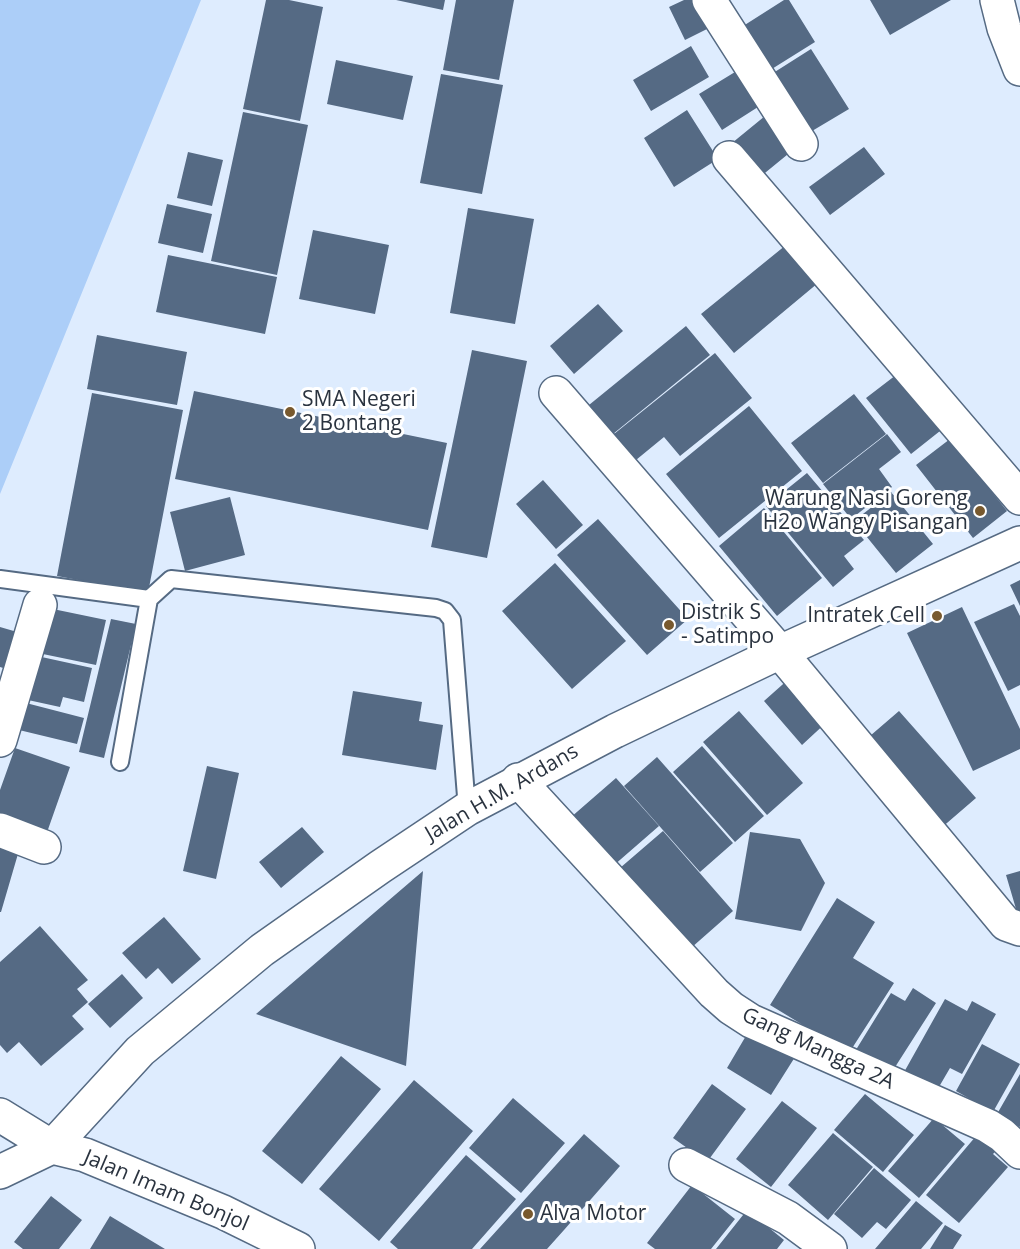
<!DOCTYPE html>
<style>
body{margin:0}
canvas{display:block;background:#deecfe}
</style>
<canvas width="1020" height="1249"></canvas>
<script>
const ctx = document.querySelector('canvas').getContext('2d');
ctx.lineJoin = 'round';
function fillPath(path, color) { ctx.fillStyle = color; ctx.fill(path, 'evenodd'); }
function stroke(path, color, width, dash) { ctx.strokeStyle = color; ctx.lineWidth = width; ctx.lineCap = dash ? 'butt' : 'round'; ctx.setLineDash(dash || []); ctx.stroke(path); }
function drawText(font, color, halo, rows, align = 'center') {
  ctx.font = font + ' "Open Sans",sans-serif'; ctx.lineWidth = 6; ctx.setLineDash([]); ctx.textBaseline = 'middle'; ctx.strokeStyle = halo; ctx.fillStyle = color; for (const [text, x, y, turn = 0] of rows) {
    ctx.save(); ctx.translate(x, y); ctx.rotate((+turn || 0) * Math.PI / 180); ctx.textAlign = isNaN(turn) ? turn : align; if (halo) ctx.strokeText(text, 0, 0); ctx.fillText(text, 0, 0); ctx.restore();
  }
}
fillPath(new Path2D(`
 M 0,0 L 201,0 L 0,494 Z`), '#accef8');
fillPath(new Path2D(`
 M 266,0 L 289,0 L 323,7 L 300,121 L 243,109 Z
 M 396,0 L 445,0 L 443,10 Z
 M 456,0 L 514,0 L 499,80 L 443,70 Z
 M 684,0 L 695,0 L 709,28 L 685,40 L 669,7 Z
 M 784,0 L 789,0 L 815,42 L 767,72 L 740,28 Z
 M 870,0 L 951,0 L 890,35 Z
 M 691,46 L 709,77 L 651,111 L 633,80 Z
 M 811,49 L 849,109 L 807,134 L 770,75 Z
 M 336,60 L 413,76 L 403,120 L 327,104 Z
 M 735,72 L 758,107 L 722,130 L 699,94 Z
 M 441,74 L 503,85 L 482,194 L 420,183 Z
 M 687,110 L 718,159 L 674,187 L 644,138 Z
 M 243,112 L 308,125 L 277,275 L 211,261 Z
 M 765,116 L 793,150 L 760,177 L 732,143 Z
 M 864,147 L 885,174 L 830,215 L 809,187 Z
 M 188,152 L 223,160 L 212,206 L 177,198 Z
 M 167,204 L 212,214 L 203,253 L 158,243 Z
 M 468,208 L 534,219 L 515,324 L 450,313 Z
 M 313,230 L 389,245 L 375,314 L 299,299 Z
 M 786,245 L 818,283 L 734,353 L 701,314 Z
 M 168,255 L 277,277 L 265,334 L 156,312 Z
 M 598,304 L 623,331 L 574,374 L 550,346 Z
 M 686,326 L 710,355 L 613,434 L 589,405 Z
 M 97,335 L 187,352 L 177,405 L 87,389 Z
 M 472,350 L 527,361 L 487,558 L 431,547 Z
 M 715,353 L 752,398 L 680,456 L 664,437 L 636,460 L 614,434 Z
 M 896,375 L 940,431 L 911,454 L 866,398 Z
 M 194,391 L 447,443 L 428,530 L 175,479 Z
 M 92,393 L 183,410 L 148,593 L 57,576 Z
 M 854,394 L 886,434 L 823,483 L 791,443 Z
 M 749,406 L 802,471 L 719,538 L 666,474 Z
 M 887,434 L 901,452 L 879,469 L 892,487 L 851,519 L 823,484 Z
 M 950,439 L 1007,511 L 973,538 L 916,465 Z
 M 807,473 L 864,540 L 844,556 L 854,569 L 833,587 L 766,506 Z
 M 543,480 L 583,525 L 556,549 L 516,504 Z
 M 891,492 L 933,544 L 896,573 L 854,521 Z
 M 230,497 L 245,555 L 185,571 L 170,512 Z
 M 764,508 L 822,578 L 777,616 L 719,546 Z
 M 598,519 L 688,619 L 647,655 L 557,555 Z
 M 555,563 L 626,641 L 572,689 L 502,611 Z
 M 1020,580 L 1020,606 L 1010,585 Z
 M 1014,604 L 1020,616 L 1020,685 L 1008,691 L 974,622 Z
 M 962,607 L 1020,729 L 1020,749 L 973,771 L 907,633 Z
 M 48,608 L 106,620 L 96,665 L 38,653 Z
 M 111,619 L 136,624 L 104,758 L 79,752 Z
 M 0,627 L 24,634 L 13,671 L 0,667 Z
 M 37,656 L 92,668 L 84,702 L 63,697 L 60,707 L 28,700 Z
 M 791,677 L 829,720 L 802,745 L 764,701 Z
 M 353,691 L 422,702 L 419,721 L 443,725 L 436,770 L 342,755 Z
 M 26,703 L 84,718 L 77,744 L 19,730 Z
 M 739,711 L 803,783 L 767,815 L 703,742 Z
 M 899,711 L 976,798 L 940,829 L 863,742 Z
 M 702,746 L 764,816 L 735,842 L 673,772 Z
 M 15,748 L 70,767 L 45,838 L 0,823 L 0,790 Z
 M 657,757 L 733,843 L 700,872 L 624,786 Z
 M 207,766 L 239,773 L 216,879 L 183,871 Z
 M 616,778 L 659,826 L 613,866 L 570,818 Z
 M 302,827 L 324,852 L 281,888 L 259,862 Z
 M 663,831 L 733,911 L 691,948 L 620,868 Z
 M 750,832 L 800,839 L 825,883 L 801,931 L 735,919 Z
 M 0,841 L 20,847 L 1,912 L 0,912 Z
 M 423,871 L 406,1066 L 256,1014 Z
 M 1020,871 L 1020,919 L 1019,919 L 1006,875 Z
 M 837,898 L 875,922 L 853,958 L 894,983 L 849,1053 L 770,1005 Z
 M 164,917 L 201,959 L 172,984 L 158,968 L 146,979 L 122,953 Z
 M 40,926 L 88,980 L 77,989 L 88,1002 L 72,1016 L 84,1029 L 41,1066 L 19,1042 L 7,1053 L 0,1045 L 0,962 Z
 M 122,974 L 143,998 L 110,1028 L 88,1004 Z
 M 913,988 L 936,1003 L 890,1075 L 854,1053 L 891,993 L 905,1001 Z
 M 945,999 L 967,1011 L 972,1001 L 996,1014 L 962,1074 L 950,1068 L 936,1092 L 903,1074 Z
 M 750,1029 L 795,1057 L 771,1095 L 727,1068 Z
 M 982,1044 L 1020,1064 L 993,1112 L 956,1091 Z
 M 341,1056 L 381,1089 L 302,1184 L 262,1151 Z
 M 1020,1074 L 1020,1127 L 997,1114 Z
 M 414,1080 L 473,1131 L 379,1241 L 319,1189 Z
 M 712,1084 L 746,1109 L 707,1162 L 673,1138 Z
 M 865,1094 L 914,1135 L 883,1172 L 834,1130 Z
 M 513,1098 L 565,1143 L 521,1193 L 469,1148 Z
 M 782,1101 L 817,1128 L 771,1187 L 736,1159 Z
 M 934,1118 L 965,1144 L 919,1198 L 888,1171 Z
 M 982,1129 L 1001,1145 L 993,1154 L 1008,1167 L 959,1223 L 926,1195 Z
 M 833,1133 L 873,1167 L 828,1220 L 788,1185 Z
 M 584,1134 L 620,1166 L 564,1230 L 547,1249 L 480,1249 Z
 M 466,1155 L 516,1199 L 472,1249 L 398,1249 L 390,1242 Z
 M 874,1168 L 911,1200 L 886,1229 L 877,1222 L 862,1238 L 834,1214 Z
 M 692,1185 L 735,1219 L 711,1249 L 655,1249 L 647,1243 Z
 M 51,1196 L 82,1220 L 59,1249 L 23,1249 L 14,1242 Z
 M 916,1201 L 943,1223 L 921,1249 L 875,1249 Z
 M 747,1210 L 784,1240 L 777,1249 L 716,1249 Z
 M 110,1216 L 165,1249 L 90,1249 Z
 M 945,1225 L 962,1235 L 953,1249 L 930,1249 Z`), '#556a84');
const lane = new Path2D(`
 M 0,579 L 149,599 L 171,579 L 436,608 L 445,611 L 452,620 L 467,809
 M 120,762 L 149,599`);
const street = new Path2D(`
 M 709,0 L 801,144
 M 997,0 L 1004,28 L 1020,69
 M 729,158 L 1020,498
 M 556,393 L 780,652 L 1006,924 L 1020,929
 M 0,740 L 40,605
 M 518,780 L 714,993 L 731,1008 L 751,1021 L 988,1126 L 1002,1135 L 1020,1152
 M 0,830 L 44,847
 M 0,1115 L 52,1147
 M 686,1165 L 788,1218 L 830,1249`);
const secondary = new Path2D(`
 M 52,1147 L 140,1051 L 262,950 L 380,867 L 467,809 L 615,731 L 780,652 L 1020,543
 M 0,1172 L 52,1147 L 85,1155 L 223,1212 L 298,1249`);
stroke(lane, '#556a83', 20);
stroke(street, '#556a83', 36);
stroke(secondary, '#556a83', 36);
stroke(lane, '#fff', 16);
stroke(street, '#fff', 33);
stroke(secondary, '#fff', 33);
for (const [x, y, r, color] of [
 [290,412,6,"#78592e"],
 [980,511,6,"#78592e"],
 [937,616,6,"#78592e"],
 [669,625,6,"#78592e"],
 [528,1214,6,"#78592e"]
]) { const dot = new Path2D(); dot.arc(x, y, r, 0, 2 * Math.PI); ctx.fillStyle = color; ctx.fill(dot); stroke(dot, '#fff', 2); }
drawText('21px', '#2a333f', '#fff', [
 ["SMA Negeri",302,400],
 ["2 Bontang",302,424],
 ["Warung Nasi Goreng",968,499,"right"],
 ["H2o Wangy Pisangan",968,523,"right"],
 ["Distrik S",681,613],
 ["- Satimpo",681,637],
 ["Intratek Cell",925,616,"right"],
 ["Alva Motor",540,1214]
], 'left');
drawText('21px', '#2a333f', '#fff', [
 ["Jalan H.M. Ardans",502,793,-30],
 ["Gang Mangga 2A",818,1049,25],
 ["Jalan Imam Bonjol",166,1191,23]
]);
</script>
